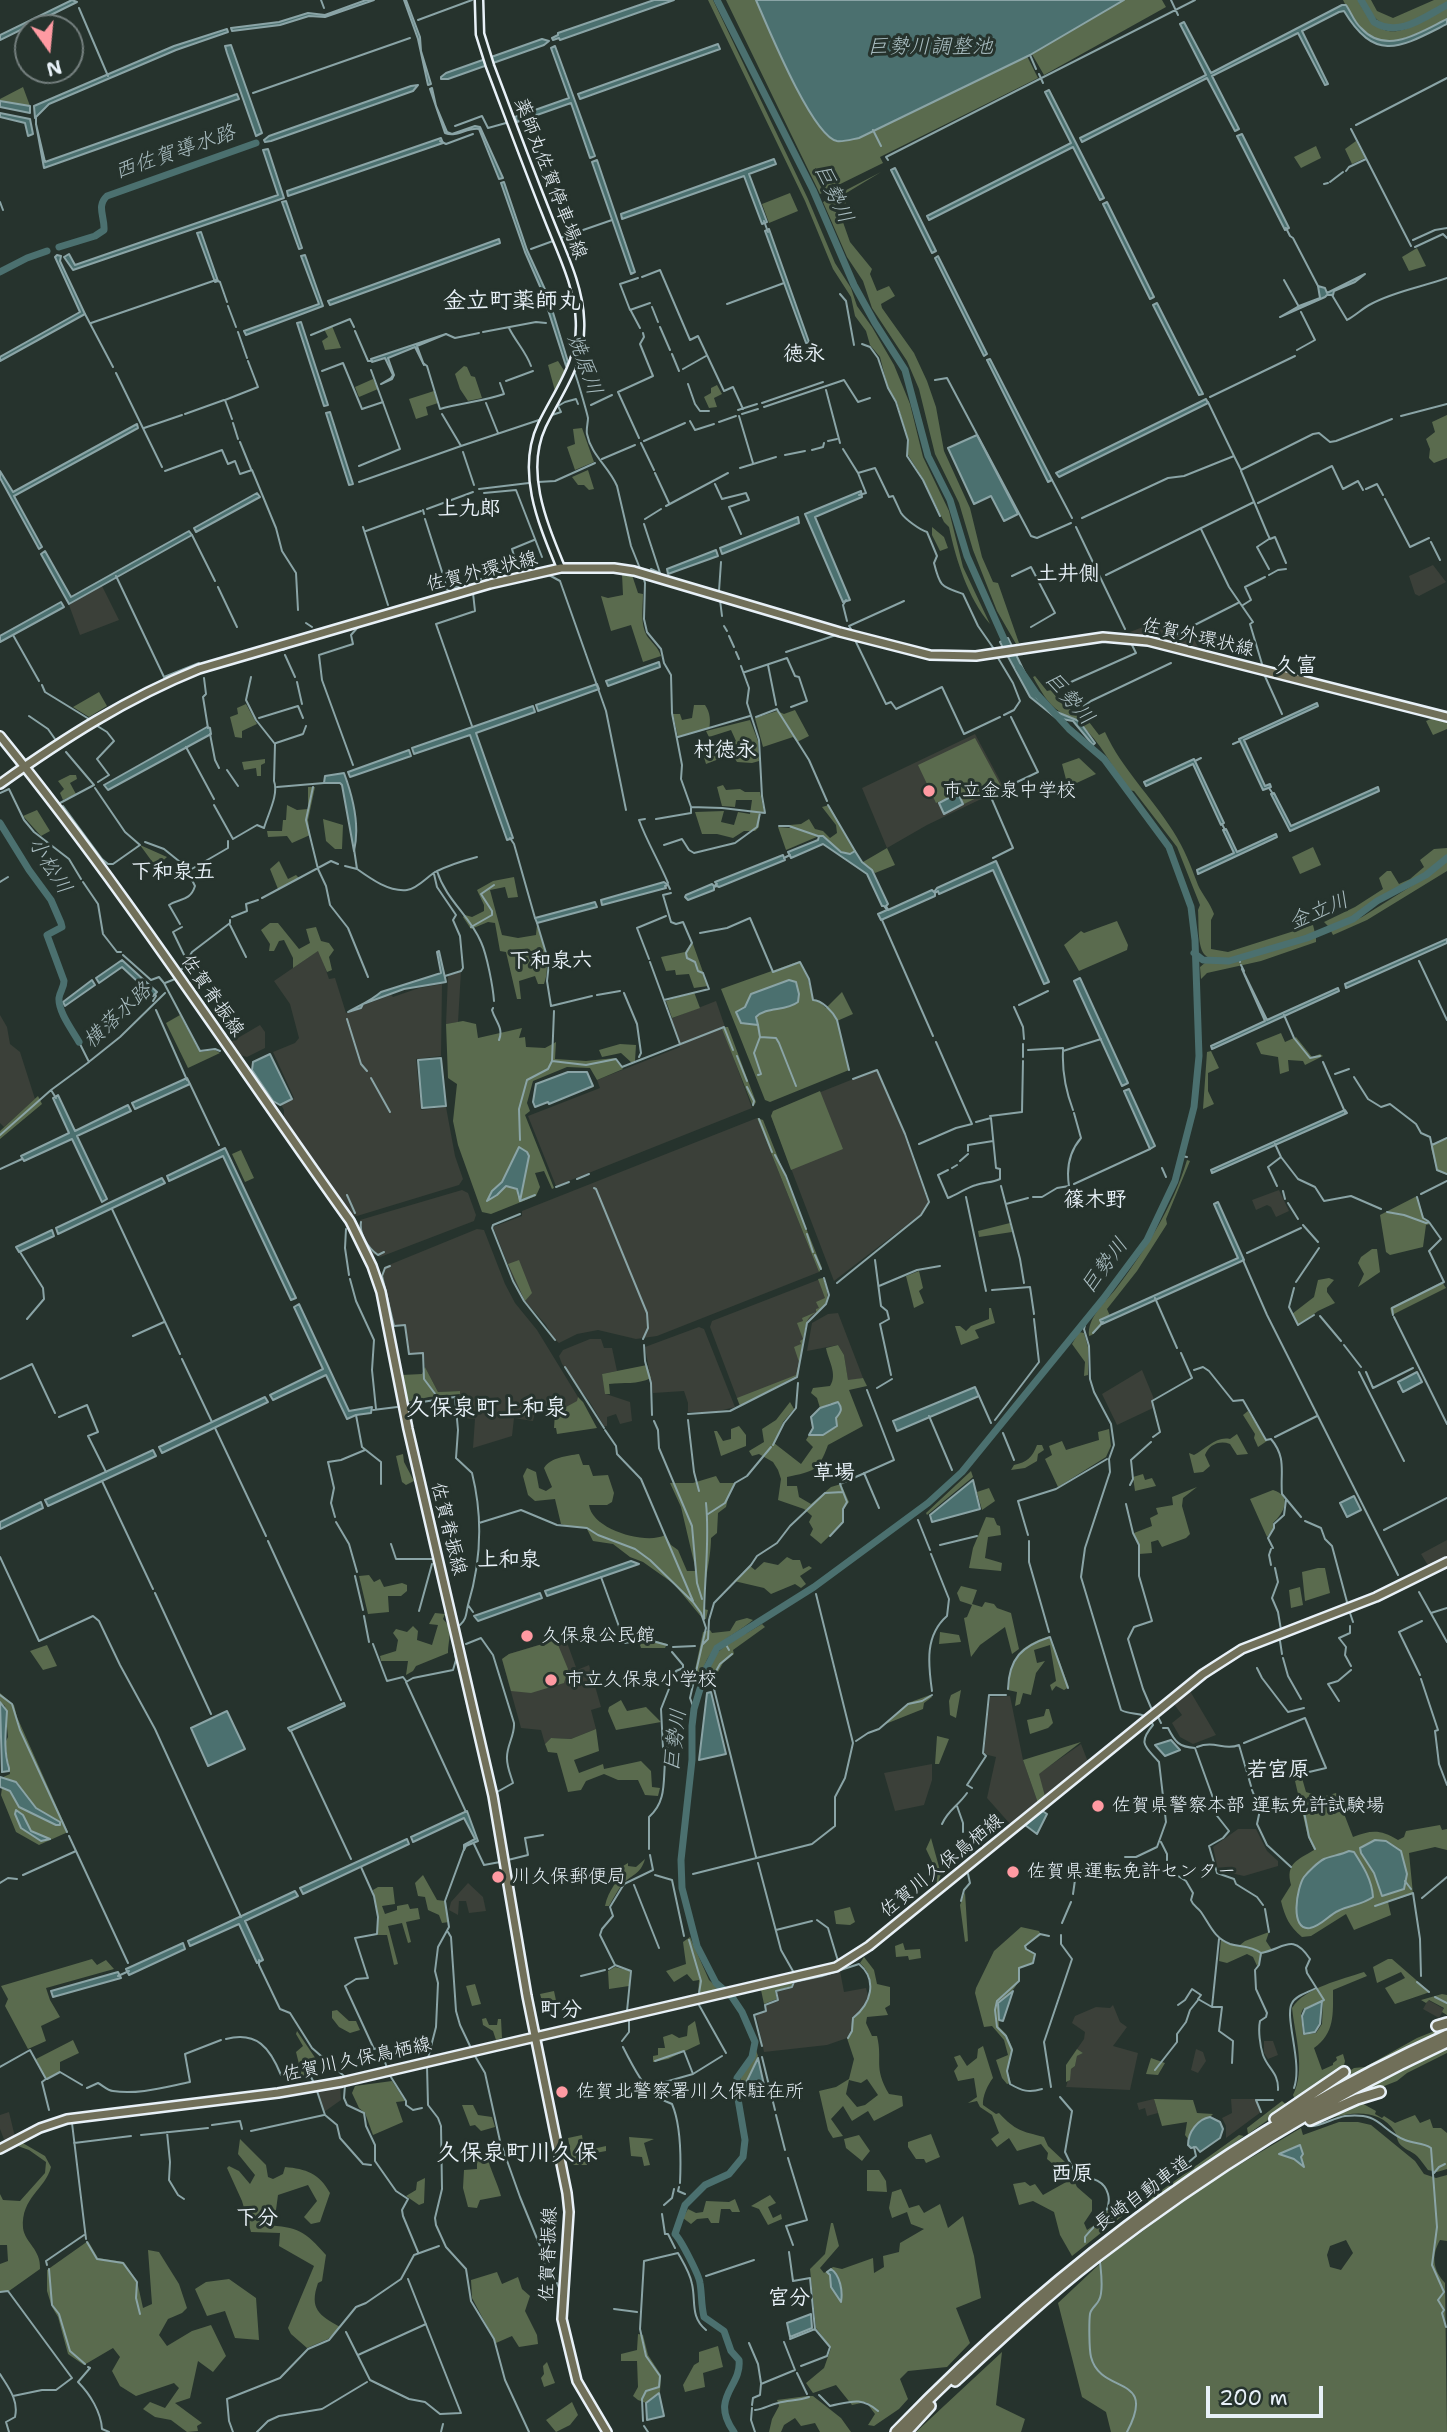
<!DOCTYPE html>
<meta charset="utf-8">
<style>
body{margin:0}
#map{position:relative;width:1447px;height:2432px;overflow:hidden;background:#26332d;font-family:"Shantell Sans",sans-serif}
canvas{display:block}
.north{position:absolute;left:14px;top:14px;width:70px;height:70px;box-sizing:border-box;background:#26332d;border:2px solid #747f7e;border-radius:50%;rotate:165deg;font-size:19px;font-weight:700;line-height:28px;text-align:center;color:#e8f1f8}
.north::after{content:'';display:block;margin:auto;width:24px;height:32px;background:#ff9aa2;clip-path:polygon(50% 0,100% 100%,50% 72%,0 100%)}
.scale{position:absolute;left:1206px;top:2386px;width:117px;height:32px;box-sizing:border-box;border:4px solid #e8f1f8;border-top:0;padding-left:9px;font-size:21px;line-height:24px;white-space:nowrap;color:#e8f1f8;-webkit-text-stroke:5px #26332d;paint-order:stroke}
</style>
<div id="map">
<canvas width="1447" height="2432"></canvas>
<div class="north">N</div>
<div class="scale">200 m</div>
</div>
<script>
const ctx = document.querySelector('canvas').getContext('2d');
ctx.lineJoin = 'round';
function fillPath(path, color) { ctx.fillStyle = color; ctx.fill(path, 'evenodd'); }
function stroke(path, color, width, dash) { ctx.strokeStyle = color; ctx.lineWidth = width; ctx.lineCap = dash ? 'butt' : 'round'; ctx.setLineDash(dash || []); ctx.stroke(path); }
function drawText(font, color, halo, rows, align = 'center') {
  ctx.font = font + ' "Shantell Sans","Klee One",sans-serif'; ctx.lineWidth = 6; ctx.setLineDash([]); ctx.textBaseline = 'middle'; ctx.strokeStyle = halo; ctx.fillStyle = color; for (const [text, x, y, turn = 0] of rows) {
    ctx.save(); ctx.translate(x, y); ctx.rotate((+turn || 0) * Math.PI / 180); ctx.textAlign = isNaN(turn) ? turn : align; if (halo) ctx.strokeText(text, 0, 0); ctx.fillText(text, 0, 0); ctx.restore();
  }
}
fillPath(new Path2D(`
 M 1433,565 L 1446,582 L 1419,596 L 1415,594 L 1409,576 Z
 M 102,586 L 119,620 L 80,635 L 69,605 Z
 M 1161,620 L 1169,638 L 1189,629 L 1198,647 L 1130,632 Z
 M 975,734 L 1004,788 L 927,825 L 887,848 L 862,788 Z
 M 319,950 L 329,979 L 335,978 L 346,1013 L 361,1009 L 364,1005 L 391,995 L 393,997 L 419,988 L 442,984 L 441,1056 L 416,1059 L 421,1110 L 446,1107 L 455,1156 L 463,1179 L 459,1185 L 357,1216 L 350,1213 L 284,1117 L 284,1110 L 281,1105 L 294,1098 L 273,1052 L 295,1043 L 299,1038 L 290,1004 L 274,981 Z
 M 461,971 L 458,1022 L 446,1024 L 448,976 Z
 M 716,1001 L 725,1027 L 723,1029 L 752,1108 L 556,1186 L 528,1116 L 600,1088 L 597,1080 L 680,1047 L 670,1019 Z
 M 0,1015 L 7,1027 L 10,1044 L 20,1052 L 35,1099 L 4,1127 L 0,1123 Z
 M 260,1025 L 265,1032 L 265,1048 L 247,1057 L 240,1055 L 231,1042 Z
 M 876,1070 L 902,1128 L 928,1202 L 921,1214 L 834,1281 L 771,1116 L 773,1111 Z
 M 757,1118 L 819,1272 L 657,1336 L 636,1339 L 598,1330 L 577,1334 L 559,1343 L 553,1338 L 546,1325 L 525,1301 L 514,1280 L 493,1227 L 522,1216 L 522,1211 Z
 M 462,1190 L 468,1193 L 476,1215 L 474,1221 L 380,1257 L 372,1254 L 359,1229 L 360,1220 Z
 M 1279,1190 L 1289,1211 L 1276,1217 L 1271,1207 L 1267,1205 L 1256,1210 L 1252,1200 Z
 M 477,1229 L 484,1230 L 505,1284 L 515,1303 L 537,1330 L 578,1397 L 578,1401 L 555,1413 L 535,1413 L 533,1421 L 514,1418 L 512,1436 L 473,1448 L 475,1419 L 461,1418 L 459,1391 L 438,1392 L 425,1367 L 424,1353 L 410,1353 L 405,1325 L 393,1326 L 381,1276 L 384,1267 Z
 M 823,1278 L 828,1295 L 825,1304 L 806,1323 L 798,1375 L 740,1406 L 710,1327 L 712,1321 Z
 M 838,1313 L 863,1378 L 848,1381 L 844,1355 L 838,1345 L 807,1351 L 812,1323 L 828,1314 Z
 M 699,1327 L 704,1329 L 735,1407 L 715,1412 L 688,1412 L 688,1403 L 684,1391 L 653,1393 L 645,1347 Z
 M 590,1339 L 601,1339 L 604,1348 L 612,1348 L 617,1371 L 602,1374 L 606,1394 L 630,1402 L 632,1421 L 620,1424 L 616,1414 L 607,1417 L 607,1426 L 604,1426 L 591,1404 L 562,1364 L 559,1356 L 563,1350 Z
 M 1142,1370 L 1154,1399 L 1151,1401 L 1153,1408 L 1117,1425 L 1102,1394 Z
 M 1447,1540 L 1447,1557 L 1429,1567 L 1421,1554 Z
 M 565,1637 L 577,1670 L 589,1665 L 601,1707 L 591,1710 L 596,1729 L 571,1739 L 551,1738 L 545,1744 L 541,1730 L 521,1728 L 502,1659 L 509,1654 Z
 M 1190,1691 L 1216,1735 L 1193,1744 L 1180,1737 L 1172,1723 L 1182,1715 L 1174,1704 Z
 M 1010,1696 L 1023,1760 L 1038,1803 L 1011,1825 L 987,1798 L 996,1757 L 984,1754 L 990,1697 Z
 M 1081,1744 L 1088,1762 L 1045,1796 L 1038,1774 Z
 M 932,1764 L 932,1780 L 924,1805 L 895,1811 L 884,1773 Z
 M 1238,1829 L 1256,1829 L 1267,1851 L 1278,1861 L 1278,1866 L 1244,1876 L 1218,1870 L 1213,1847 Z
 M 468,1883 L 483,1897 L 486,1911 L 469,1913 L 466,1901 L 459,1901 L 458,1915 L 449,1910 L 451,1902 Z
 M 840,1971 L 844,1992 L 866,1988 L 868,1996 L 863,2009 L 852,2018 L 851,2031 L 847,2038 L 827,2045 L 764,2052 L 756,2014 L 766,2012 L 766,2006 L 779,2001 L 777,1992 L 793,1988 L 794,1983 Z
 M 1428,2000 L 1444,2009 L 1439,2018 L 1423,2009 Z
 M 1113,2005 L 1120,2022 L 1127,2027 L 1113,2046 L 1138,2053 L 1130,2090 L 1066,2087 L 1071,2069 L 1075,2066 L 1077,2056 L 1083,2053 L 1077,2049 L 1084,2039 L 1085,2032 L 1072,2023 L 1075,2016 L 1096,2007 L 1110,2008 Z
 M 1264,2041 L 1273,2041 L 1278,2055 L 1268,2059 L 1264,2053 Z
 M 1196,2049 L 1203,2052 L 1206,2061 L 1198,2073 L 1191,2070 Z
 M 340,2086 L 341,2100 L 324,2112 L 317,2091 Z
 M 1154,2099 L 1158,2113 L 1147,2116 L 1145,2108 L 1139,2110 L 1137,2103 Z
 M 1231,2099 L 1256,2099 L 1261,2112 L 1226,2138 L 1226,2126 L 1222,2118 L 1232,2113 Z
 M 9,2112 L 15,2137 L 5,2142 L 0,2129 L 0,2115 Z`), '#3b4039');
fillPath(new Path2D(`
 M 708,0 L 713,0 L 808,199 L 835,263 L 851,288 L 857,306 L 872,327 L 894,365 L 910,404 L 923,457 L 949,511 L 963,567 L 990,624 C 968,598 956,560 949,527 L 944,522 L 923,479 L 908,455 L 908,440 L 897,402 L 888,388 L 880,357 L 870,345 L 866,331 L 855,316 L 851,297 L 833,269 L 805,201 Z
 M 726,0 L 1162,0 L 1166,7 L 1044,75 L 1022,37 L 1018,38 L 1038,78 L 880,157 L 883,163 L 820,194 Z
 M 1343,0 L 1358,0 C 1384,52 1407,28 1447,8 L 1447,19 C 1399,43 1372,59 1343,0 Z
 M 1363,0 L 1371,0 L 1377,11 L 1393,18 L 1434,0 L 1447,0 L 1447,4 C 1413,21 1386,46 1363,0 Z
 M 23,87 L 30,106 L 0,101 L 0,99 Z
 M 1356,141 L 1365,158 L 1352,164 L 1345,149 Z
 M 1316,146 L 1321,158 L 1301,168 L 1294,157 Z
 M 881,172 L 843,195 L 846,203 L 838,208 L 850,242 L 872,269 L 870,274 L 877,291 L 889,286 L 895,296 L 881,304 L 882,308 L 914,353 L 927,381 L 936,407 L 944,451 L 970,508 L 982,557 L 993,582 L 998,583 L 1019,643 L 1016,644 L 997,611 L 973,550 L 959,503 L 935,454 L 919,389 L 907,361 L 872,308 L 863,281 L 847,257 L 823,202 Z
 M 790,193 L 798,211 L 769,223 L 762,204 Z
 M 1417,248 L 1426,266 L 1409,271 L 1402,257 Z
 M 332,326 L 341,348 L 325,350 L 322,341 L 328,337 L 324,329 Z
 M 558,361 L 565,372 L 555,391 L 548,365 Z
 M 464,366 L 467,367 L 471,376 L 475,377 L 482,398 L 468,401 L 460,389 L 455,374 Z
 M 373,379 L 378,389 L 359,397 L 355,387 Z
 M 717,385 L 722,394 L 714,398 L 717,407 L 709,408 L 704,397 L 711,393 L 711,388 Z
 M 434,391 L 438,403 L 426,407 L 428,415 L 416,419 L 409,399 Z
 M 1447,415 L 1447,458 L 1434,463 L 1429,458 L 1430,449 L 1426,439 L 1435,432 L 1432,422 Z
 M 582,428 L 594,462 L 575,470 L 567,447 L 575,444 L 573,429 Z
 M 588,470 L 594,489 L 589,490 L 584,485 L 578,485 L 572,477 Z
 M 932,527 L 944,537 L 948,548 L 940,551 L 932,535 Z
 M 622,574 L 632,575 L 638,593 L 643,594 C 643,608 640,624 647,636 C 653,644 658,647 661,656 L 643,662 L 631,625 L 611,631 L 601,596 L 608,598 L 623,595 Z
 M 1035,676 L 1047,691 L 1051,690 L 1062,704 L 1086,718 L 1099,735 L 1105,732 C 1122,769 1151,796 1173,831 C 1184,848 1191,866 1198,885 C 1202,894 1210,903 1214,914 L 1211,920 L 1211,949 L 1228,952 L 1313,925 L 1315,933 C 1296,940 1218,972 1204,954 C 1197,944 1199,922 1198,910 L 1200,905 L 1177,847 L 1134,791 L 1128,790 C 1112,767 1101,742 1079,723 C 1073,719 1066,716 1060,712 C 1047,703 1041,691 1033,677 Z
 M 99,692 L 107,706 L 89,717 L 73,707 Z
 M 246,704 L 257,724 L 242,731 L 242,738 L 235,737 L 230,717 L 238,714 L 237,708 Z
 M 694,705 L 705,705 C 710,712 711,721 709,729 L 678,737 L 673,714 L 680,714 L 682,720 L 692,718 Z
 M 795,710 L 809,736 L 797,742 L 793,737 L 763,747 L 755,718 L 777,711 L 784,714 Z
 M 1433,718 L 1447,721 L 1447,729 L 1433,735 L 1426,721 Z
 M 750,720 L 758,741 L 759,761 L 752,763 L 737,762 L 732,754 L 706,764 L 703,754 C 716,749 726,749 736,741 L 731,730 L 709,737 L 706,731 Z
 M 975,738 L 1001,786 L 964,804 L 958,793 L 936,803 L 918,765 Z
 M 1079,758 L 1096,774 L 1068,787 L 1062,764 Z
 M 265,759 L 265,763 L 261,765 L 261,776 L 257,776 L 256,768 L 244,770 L 242,762 Z
 M 70,775 L 76,775 L 77,779 L 70,783 L 76,794 L 63,800 L 60,793 L 64,789 L 58,781 Z
 M 723,785 L 726,790 L 740,789 L 745,792 L 760,792 L 764,812 L 760,813 L 759,827 L 755,831 L 744,831 L 733,838 L 717,834 L 702,834 L 695,812 L 724,811 L 721,822 L 734,825 L 738,812 L 750,814 L 752,800 L 736,800 L 735,807 L 722,806 L 717,787 Z
 M 308,787 L 315,787 L 308,820 L 310,835 L 292,843 L 287,836 L 268,837 L 267,831 L 282,831 L 283,820 L 286,820 L 287,805 L 297,810 L 308,809 Z
 M 829,805 L 855,851 L 850,854 C 837,852 831,840 819,836 L 786,850 L 778,827 L 790,828 L 790,825 L 801,824 L 809,819 L 815,829 L 823,831 L 830,838 L 837,833 L 836,825 L 822,807 Z
 M 37,810 L 50,831 L 41,836 L 23,816 Z
 M 323,819 L 343,825 L 342,849 L 335,849 L 326,841 Z
 M 140,845 L 167,857 L 156,867 Z
 M 1313,847 L 1321,865 L 1300,874 L 1292,857 Z
 M 887,848 L 895,865 L 875,873 L 863,862 Z
 M 1447,848 L 1447,856 L 1424,874 L 1370,904 L 1353,917 L 1330,928 L 1324,922 L 1355,907 L 1383,889 L 1379,878 L 1387,871 L 1391,871 L 1399,884 L 1410,879 L 1424,867 L 1420,860 L 1434,849 Z
 M 279,861 L 288,879 L 296,875 L 299,878 L 278,889 L 270,869 Z
 M 1447,861 L 1447,871 L 1367,920 L 1333,935 L 1331,931 L 1362,917 L 1429,875 L 1437,866 Z
 M 514,877 L 518,897 L 508,898 L 505,887 L 490,890 L 502,935 L 518,938 L 536,935 L 537,924 C 542,943 552,964 544,984 L 538,984 L 535,976 L 519,981 L 521,999 L 517,999 L 506,952 L 500,951 L 495,923 L 488,922 L 471,929 L 463,917 L 465,915 L 472,917 L 484,911 L 484,905 L 477,890 L 493,881 Z
 M 1117,921 L 1128,945 L 1127,950 L 1079,971 L 1064,945 L 1081,931 L 1084,933 Z
 M 270,923 L 278,923 L 299,949 L 310,943 L 306,929 L 316,927 L 321,941 L 329,943 L 334,950 L 329,957 L 332,970 L 327,972 L 318,951 L 293,968 L 293,958 L 284,940 L 279,941 L 274,951 L 269,951 L 270,944 L 261,930 Z
 M 1316,937 L 1316,942 L 1261,961 L 1207,973 L 1201,979 L 1200,967 L 1206,962 L 1227,964 Z
 M 691,943 L 693,944 L 708,986 L 694,988 L 689,974 L 676,975 L 675,970 L 666,971 L 661,957 L 685,952 Z
 M 800,961 L 808,979 L 813,1000 L 819,1001 L 826,1008 L 842,992 L 853,1014 L 837,1021 L 849,1070 L 770,1102 L 765,1100 L 721,989 Z
 M 694,992 L 700,1008 L 672,1018 L 666,1001 Z
 M 180,1015 L 200,1052 L 215,1050 L 220,1053 L 188,1068 L 166,1023 Z
 M 463,1021 L 476,1024 L 478,1038 L 522,1028 L 519,1038 L 525,1037 L 526,1047 L 545,1048 L 556,1042 L 555,1059 L 586,1061 L 615,1058 L 623,1069 L 597,1080 L 590,1068 L 567,1067 L 533,1081 L 527,1103 L 530,1111 L 525,1115 L 554,1188 L 552,1189 L 544,1171 L 535,1173 L 540,1187 L 536,1196 L 491,1214 L 482,1212 L 458,1145 L 453,1121 L 457,1084 L 448,1078 L 446,1024 ZM 516,1154 L 529,1156 L 521,1197 L 518,1198 L 517,1189 L 506,1186 L 487,1201 L 492,1191 L 502,1182 Z
 M 725,1027 L 728,1027 L 756,1102 L 753,1107 L 722,1029 Z
 M 1281,1033 L 1285,1042 L 1296,1037 L 1312,1057 L 1320,1054 L 1323,1056 L 1305,1065 L 1303,1061 L 1288,1060 L 1289,1071 L 1280,1074 L 1278,1057 L 1261,1054 L 1256,1043 Z
 M 620,1044 L 636,1045 L 635,1061 L 632,1063 L 621,1053 L 602,1057 L 599,1050 Z
 M 1211,1051 L 1219,1068 L 1208,1073 L 1208,1091 L 1214,1104 L 1203,1109 L 1207,1052 Z
 M 820,1091 L 843,1149 L 791,1170 L 771,1116 L 773,1111 Z
 M 38,1096 L 42,1104 L 0,1139 L 0,1131 Z
 M 757,1118 L 763,1120 L 822,1268 L 819,1272 Z
 M 1447,1137 L 1447,1175 L 1437,1171 L 1431,1148 L 1431,1145 Z
 M 241,1150 L 254,1178 L 245,1182 L 232,1154 Z
 M 1187,1160 L 1190,1161 L 1166,1219 L 1167,1224 L 1137,1271 L 1107,1309 L 1110,1316 L 1100,1320 L 1102,1325 L 1092,1335 L 1089,1336 C 1087,1318 1105,1302 1115,1290 C 1145,1251 1173,1207 1187,1160 Z
 M 1417,1196 L 1424,1218 L 1430,1224 L 1426,1225 L 1423,1247 L 1390,1255 L 1386,1252 L 1380,1215 Z
 M 1010,1223 L 1012,1232 L 979,1237 L 978,1231 Z
 M 1372,1249 L 1377,1249 L 1380,1272 L 1358,1287 L 1364,1274 L 1358,1263 L 1361,1257 Z
 M 519,1260 L 532,1293 L 525,1301 L 508,1264 Z
 M 919,1271 L 923,1288 L 919,1291 L 924,1303 L 914,1308 L 906,1276 Z
 M 823,1278 C 838,1315 810,1306 806,1325 C 802,1341 801,1358 798,1375 L 740,1406 L 737,1398 L 796,1375 L 799,1362 L 794,1347 L 801,1344 L 800,1341 L 803,1339 L 797,1323 L 803,1321 L 802,1318 L 816,1312 L 816,1309 L 819,1308 L 816,1302 L 825,1298 L 818,1279 Z
 M 1329,1278 L 1334,1280 L 1327,1288 L 1327,1292 L 1335,1303 L 1318,1311 L 1298,1326 L 1292,1314 L 1314,1297 L 1318,1280 Z
 M 1442,1282 L 1446,1288 L 1392,1315 L 1390,1308 Z
 M 989,1308 L 991,1308 L 995,1323 L 975,1330 L 979,1338 L 961,1345 L 955,1326 L 960,1326 L 966,1331 L 971,1326 L 989,1319 Z
 M 1079,1332 L 1084,1333 L 1088,1347 L 1088,1375 L 1084,1376 L 1085,1362 L 1072,1344 Z
 M 838,1345 L 844,1355 L 848,1380 L 863,1378 L 867,1386 L 849,1390 L 863,1426 L 828,1445 C 818,1472 814,1471 787,1477 L 787,1486 L 797,1486 L 799,1497 L 811,1504 L 831,1487 L 841,1484 L 849,1502 L 844,1509 L 844,1522 L 821,1544 L 810,1535 L 813,1529 L 809,1522 L 812,1516 L 804,1509 L 778,1500 L 781,1479 L 778,1470 L 773,1462 L 759,1454 L 752,1456 L 749,1451 L 764,1442 L 762,1429 L 776,1420 L 790,1402 L 794,1409 L 783,1422 L 774,1443 L 801,1464 L 813,1447 L 806,1440 L 809,1435 L 814,1435 L 831,1403 L 820,1408 L 817,1398 L 811,1393 L 813,1388 L 830,1386 C 838,1374 828,1360 826,1348 Z
 M 647,1365 L 651,1378 C 637,1385 624,1382 609,1384 L 610,1394 L 605,1394 L 602,1374 Z
 M 425,1367 L 438,1392 L 460,1391 L 460,1394 L 429,1397 L 407,1402 L 402,1375 L 422,1374 Z
 M 578,1397 L 583,1402 L 597,1428 L 557,1434 L 556,1428 L 554,1428 L 555,1413 L 577,1401 Z
 M 1248,1411 L 1267,1441 L 1258,1447 L 1254,1438 L 1255,1434 L 1243,1415 Z
 M 739,1426 L 746,1435 L 746,1446 L 721,1456 L 714,1431 L 717,1431 L 723,1441 L 731,1439 L 731,1429 Z
 M 1109,1429 L 1111,1446 L 1106,1457 L 1058,1487 L 1045,1459 L 1052,1455 L 1049,1446 L 1062,1441 L 1066,1450 L 1099,1440 L 1098,1432 Z
 M 1237,1434 L 1248,1454 L 1237,1455 L 1230,1444 C 1219,1440 1209,1445 1205,1455 L 1210,1466 L 1203,1472 L 1194,1473 L 1189,1453 L 1194,1455 C 1206,1449 1216,1436 1230,1439 Z
 M 1037,1445 L 1042,1445 L 1044,1450 L 1038,1454 L 1037,1461 L 1025,1468 L 1011,1470 L 1014,1465 C 1027,1462 1032,1458 1037,1445 Z
 M 403,1454 L 404,1462 L 414,1481 L 406,1485 L 402,1482 L 396,1456 Z
 M 579,1454 L 583,1465 L 589,1465 L 593,1476 L 608,1475 L 614,1493 L 612,1502 L 607,1505 L 589,1505 C 592,1530 647,1545 665,1535 L 671,1545 L 678,1550 L 687,1571 L 696,1571 L 681,1507 L 670,1483 L 693,1483 L 716,1476 L 720,1483 L 735,1483 L 729,1494 L 726,1507 L 718,1513 L 717,1533 L 711,1538 C 711,1561 702,1589 704,1609 L 708,1610 L 706,1619 L 703,1619 L 674,1584 L 643,1562 L 630,1557 L 613,1544 L 593,1541 L 587,1529 C 578,1526 570,1527 561,1524 L 555,1499 L 535,1501 L 528,1495 L 523,1476 L 527,1468 L 536,1472 L 539,1488 L 546,1491 L 552,1487 L 544,1468 C 551,1457 567,1456 579,1454 Z
 M 971,1471 L 973,1477 L 927,1515 L 926,1513 Z
 M 1143,1474 L 1145,1480 L 1152,1478 L 1156,1486 L 1135,1491 L 1133,1477 Z
 M 1197,1487 L 1183,1498 L 1182,1506 L 1190,1534 L 1186,1538 L 1162,1547 L 1158,1540 L 1151,1542 L 1152,1553 L 1139,1554 L 1139,1545 L 1134,1533 L 1152,1526 L 1150,1518 L 1158,1514 L 1156,1508 L 1173,1505 L 1172,1497 Z
 M 989,1488 L 995,1501 L 982,1510 L 977,1492 Z
 M 1273,1490 C 1293,1496 1284,1513 1273,1523 L 1274,1528 L 1267,1537 L 1250,1499 Z
 M 986,1517 L 994,1518 L 997,1525 L 1000,1526 L 1001,1535 L 988,1537 L 985,1558 L 1002,1563 L 1001,1571 L 969,1568 L 973,1548 Z
 M 787,1557 L 793,1560 L 800,1560 L 803,1569 L 809,1566 L 812,1568 L 800,1576 L 806,1584 L 801,1588 L 795,1584 L 771,1594 L 764,1588 L 734,1581 L 750,1566 L 755,1570 L 764,1562 L 778,1565 Z
 M 1318,1568 L 1325,1568 L 1330,1593 L 1305,1601 L 1302,1572 Z
 M 369,1575 L 374,1582 L 380,1579 L 384,1587 L 402,1583 L 407,1585 L 407,1591 L 401,1596 L 388,1596 L 389,1612 L 368,1614 L 359,1576 Z
 M 961,1586 L 977,1590 L 972,1604 L 982,1607 L 985,1602 L 994,1604 L 997,1608 L 1011,1613 L 1019,1649 L 1012,1654 L 1005,1627 L 980,1645 L 971,1657 L 964,1618 L 967,1617 L 972,1605 L 960,1601 L 957,1593 Z
 M 1300,1587 L 1303,1605 L 1291,1608 L 1289,1590 Z
 M 435,1613 L 445,1614 L 443,1619 C 454,1629 448,1640 448,1653 L 416,1666 L 413,1671 L 406,1675 L 408,1661 L 381,1661 L 380,1656 L 396,1651 L 398,1640 L 393,1633 L 396,1629 L 407,1632 L 413,1626 L 418,1631 L 417,1640 L 432,1645 L 438,1625 L 429,1624 Z
 M 747,1618 L 753,1620 C 731,1638 709,1643 702,1674 L 695,1670 L 703,1632 L 710,1630 L 712,1633 L 730,1631 L 736,1621 Z
 M 762,1624 L 765,1627 L 733,1650 L 734,1654 L 723,1663 L 713,1681 L 708,1680 L 707,1670 L 718,1652 L 737,1636 L 747,1633 Z
 M 940,1632 L 959,1635 L 961,1642 L 939,1644 Z
 M 1050,1636 L 1069,1687 L 1064,1690 L 1056,1686 L 1052,1691 L 1050,1685 L 1056,1681 L 1050,1645 L 1034,1650 L 1037,1663 L 1045,1661 L 1036,1673 L 1031,1695 L 1023,1693 L 1020,1704 L 1015,1706 L 1017,1692 L 1008,1690 C 1009,1658 1020,1645 1050,1636 Z
 M 646,1638 L 667,1644 L 665,1648 L 641,1648 L 638,1639 Z
 M 556,1640 L 568,1669 L 564,1683 L 531,1693 L 511,1691 L 502,1659 L 509,1654 Z
 M 47,1645 L 57,1666 L 43,1670 L 30,1651 Z
 M 961,1690 L 956,1718 L 950,1715 L 949,1701 L 951,1695 Z
 M 0,1693 L 14,1705 L 17,1717 L 68,1832 L 39,1845 L 16,1832 L 1,1795 L 2,1788 L 10,1791 L 19,1807 L 56,1825 L 60,1822 L 36,1808 L 16,1782 L 1,1778 L 10,1774 L 5,1743 L 8,1737 L 5,1706 L 0,1702 Z
 M 930,1695 L 932,1697 L 924,1703 L 923,1709 L 883,1725 L 908,1703 Z
 M 621,1700 L 627,1711 L 646,1707 L 661,1722 L 616,1730 L 608,1711 L 609,1707 Z
 M 1046,1709 L 1049,1709 L 1053,1723 L 1048,1728 L 1030,1734 L 1027,1720 L 1044,1716 Z
 M 596,1729 L 599,1751 L 574,1760 L 579,1773 L 603,1764 L 604,1769 L 641,1761 L 651,1771 L 652,1787 L 660,1788 L 658,1796 L 645,1795 L 638,1780 L 618,1780 L 604,1774 L 586,1781 L 581,1790 L 568,1792 L 557,1753 L 548,1752 L 545,1744 L 551,1738 L 571,1739 Z
 M 937,1736 L 949,1739 L 939,1764 L 935,1764 Z
 M 1081,1742 L 1039,1774 L 1045,1796 L 1038,1803 L 1023,1760 Z
 M 1302,1778 L 1306,1792 L 1322,1797 L 1336,1793 L 1353,1837 C 1371,1830 1380,1829 1398,1840 L 1404,1837 L 1406,1831 L 1440,1825 L 1442,1830 L 1447,1829 L 1447,1850 L 1435,1847 L 1409,1853 L 1413,1894 L 1388,1902 L 1391,1915 L 1354,1930 L 1346,1914 L 1311,1936 L 1302,1937 C 1289,1926 1285,1917 1281,1901 L 1291,1885 C 1285,1863 1298,1860 1314,1850 L 1308,1837 L 1295,1781 ZM 1349,1851 L 1354,1852 C 1363,1867 1372,1880 1373,1897 C 1358,1906 1340,1907 1327,1919 L 1304,1878 L 1331,1858 ZM 1361,1853 L 1403,1858 L 1407,1874 L 1404,1889 L 1382,1896 L 1374,1873 Z
 M 931,1838 L 941,1874 L 937,1886 L 936,1870 L 926,1849 Z
 M 645,1859 C 640,1876 631,1874 622,1885 C 617,1891 613,1899 609,1906 L 605,1906 C 608,1890 619,1881 623,1866 L 628,1863 L 628,1866 L 636,1867 Z
 M 423,1875 L 437,1900 L 445,1901 L 449,1922 L 442,1923 L 439,1915 L 428,1910 L 425,1897 L 418,1896 L 415,1883 Z
 M 378,1887 L 393,1887 L 395,1904 L 382,1906 L 385,1914 L 397,1910 L 397,1906 L 408,1904 L 410,1909 L 418,1908 L 420,1919 L 406,1922 L 411,1942 L 408,1943 L 402,1923 L 388,1926 L 398,1964 L 394,1965 L 387,1935 L 377,1935 L 378,1917 L 373,1890 Z
 M 965,1892 L 968,1941 L 965,1942 L 960,1905 Z
 M 850,1907 L 855,1922 L 850,1925 L 836,1924 L 834,1911 Z
 M 1021,1927 L 1039,1931 L 1041,1935 L 1026,1946 L 1027,1949 L 1036,1954 L 1033,1963 L 1020,1968 C 1021,1987 1011,1991 998,2003 L 999,2027 L 1006,2034 L 1013,2049 L 1007,2071 L 1011,2083 L 1007,2084 L 1002,2078 L 996,2060 L 1008,2055 L 1004,2040 L 992,2026 L 984,2027 L 975,1993 L 976,1988 L 994,1951 Z
 M 1269,1932 L 1266,1941 L 1272,1950 L 1262,1954 L 1258,1968 L 1253,1957 L 1247,1954 L 1227,1963 L 1219,1961 L 1221,1940 L 1230,1945 L 1240,1945 L 1245,1941 Z
 M 690,1937 L 709,1980 L 720,1990 L 698,1996 L 699,1980 L 693,1981 L 687,1974 L 674,1982 L 666,1971 L 686,1964 L 683,1942 Z
 M 903,1943 L 905,1950 L 920,1949 L 921,1958 L 909,1960 L 908,1956 L 896,1957 L 895,1946 Z
 M 864,1957 L 874,1970 L 877,1984 L 890,1987 L 890,2005 L 885,2008 L 888,2015 L 867,2017 L 866,2023 L 872,2036 L 877,2036 C 883,2061 873,2067 889,2094 L 902,2096 L 903,2106 L 874,2121 L 868,2111 L 852,2121 L 843,2106 L 831,2119 L 843,2136 L 833,2138 L 828,2130 L 819,2091 L 836,2087 L 849,2079 L 854,2059 L 847,2038 L 851,2031 L 852,2018 C 870,2004 879,1980 860,1963 ZM 867,2079 L 878,2095 L 865,2105 L 857,2107 L 846,2094 L 849,2080 L 861,2083 Z
 M 92,1959 L 97,1965 L 106,1960 L 114,1969 L 46,1988 L 50,2000 L 60,2017 L 41,2026 L 46,2041 L 28,2049 L 5,2006 L 8,1999 L 1,1986 Z
 M 1388,1959 L 1392,1959 L 1430,1992 L 1395,2004 L 1385,1988 L 1405,1978 L 1401,1972 L 1377,1983 L 1373,1967 Z
 M 615,1967 L 630,1971 L 629,1986 L 609,1989 L 608,1971 Z
 M 1364,1972 L 1367,1976 L 1333,1990 C 1333,2014 1335,2033 1314,2048 L 1322,2070 L 1333,2065 L 1333,2063 L 1337,2060 L 1336,2057 L 1343,2054 L 1345,2061 L 1343,2070 L 1296,2102 L 1293,2095 C 1306,2070 1295,2036 1292,2008 C 1304,1988 1343,1979 1364,1972 ZM 1323,2000 L 1322,2024 L 1316,2033 L 1303,2035 L 1301,2014 L 1303,2009 Z
 M 792,1982 L 792,1986 L 775,1991 L 777,1999 L 764,2004 L 761,1990 Z
 M 475,1984 L 481,2004 L 472,2006 L 466,1986 Z
 M 554,1991 L 557,2005 L 544,2008 L 540,1994 Z
 M 1442,1994 L 1447,1995 L 1447,2015 L 1442,2012 L 1444,2008 L 1429,2000 L 1426,2003 L 1421,2000 Z
 M 337,2010 L 349,2021 L 356,2021 L 360,2030 L 350,2033 L 339,2027 L 332,2018 L 332,2011 Z
 M 486,2018 L 489,2025 L 497,2025 L 498,2019 L 501,2019 L 502,2038 L 496,2040 L 493,2031 L 483,2025 L 482,2019 Z
 M 695,2021 L 700,2044 L 668,2059 L 653,2062 L 653,2056 L 658,2055 L 658,2048 L 665,2048 L 663,2037 L 672,2034 L 679,2038 L 687,2036 L 688,2026 Z
 M 1447,2026 L 1447,2030 L 1300,2105 L 1354,2068 L 1365,2067 L 1417,2038 Z
 M 297,2031 L 316,2059 L 311,2067 L 310,2075 L 298,2078 L 294,2069 L 300,2068 L 296,2052 L 303,2046 L 296,2034 Z
 M 73,2040 L 79,2053 L 60,2062 L 60,2072 L 46,2079 L 36,2059 Z
 M 983,2046 L 993,2078 C 988,2084 982,2097 983,2105 L 996,2114 L 999,2113 C 1016,2131 1021,2131 1044,2137 L 1048,2146 L 1065,2162 L 1077,2187 L 1092,2200 L 1092,2211 L 1084,2223 L 1087,2230 L 1096,2224 L 1108,2207 L 1111,2210 L 1117,2207 L 1131,2209 L 1072,2256 L 1060,2235 L 1054,2212 L 1033,2201 L 1019,2205 L 1013,2184 L 1025,2182 L 1030,2186 L 1035,2184 L 1043,2195 L 1068,2181 L 1058,2162 L 1053,2164 L 1047,2159 L 1048,2153 L 1041,2144 L 1017,2151 L 1009,2138 L 997,2147 L 991,2139 L 999,2133 L 992,2115 L 980,2107 L 977,2101 L 968,2103 L 977,2097 L 974,2078 L 958,2081 L 954,2071 L 958,2066 L 954,2057 L 960,2055 L 967,2066 L 977,2058 L 978,2049 Z
 M 1447,2047 L 1447,2053 L 1407,2073 L 1397,2081 L 1323,2110 Z
 M 1077,2049 L 1083,2053 L 1077,2056 L 1075,2066 L 1071,2069 L 1070,2080 L 1066,2082 L 1066,2065 Z
 M 756,2050 L 758,2056 L 743,2089 L 764,2085 L 766,2091 L 740,2097 L 741,2077 Z
 M 1151,2058 L 1165,2063 L 1158,2075 L 1146,2074 Z
 M 392,2081 L 405,2101 L 396,2102 L 403,2122 L 373,2135 L 365,2113 L 359,2108 L 352,2093 L 355,2086 Z
 M 1154,2099 L 1193,2100 L 1197,2113 L 1213,2114 L 1210,2117 C 1198,2119 1194,2128 1188,2139 L 1185,2135 L 1187,2122 L 1162,2126 Z
 M 1282,2101 L 1288,2106 L 1248,2134 L 1247,2128 Z
 M 1358,2101 L 1376,2111 L 1375,2114 L 1382,2118 L 1384,2116 L 1395,2123 L 1415,2115 L 1420,2123 L 1430,2119 L 1433,2128 L 1441,2128 L 1447,2133 L 1447,2169 L 1437,2172 L 1428,2170 C 1424,2165 1421,2160 1417,2156 C 1412,2151 1403,2149 1399,2143 C 1397,2140 1397,2136 1395,2132 C 1377,2103 1337,2114 1313,2125 L 1309,2123 Z
 M 462,2105 L 473,2105 L 478,2115 L 492,2117 L 495,2127 L 481,2131 L 475,2125 L 470,2126 Z
 M 1339,2122 L 1358,2122 L 1371,2125 L 1415,2161 L 1424,2174 L 1436,2178 L 1447,2175 L 1447,2241 L 1440,2240 C 1431,2256 1433,2270 1445,2283 L 1447,2432 L 1111,2432 L 1106,2412 L 1082,2397 L 1058,2303 L 1106,2258 L 1207,2184 L 1301,2128 L 1303,2135 ZM 1346,2240 L 1353,2253 L 1341,2270 L 1330,2267 L 1327,2255 L 1330,2246 Z
 M 931,2134 L 940,2157 L 926,2163 L 924,2159 L 916,2159 L 908,2147 L 908,2142 Z
 M 582,2135 L 584,2151 L 606,2146 L 606,2151 L 585,2155 L 587,2165 L 573,2165 L 568,2138 Z
 M 859,2135 L 870,2151 L 862,2161 L 846,2148 L 844,2139 Z
 M 1239,2135 L 1244,2136 L 1149,2204 L 1148,2200 Z
 M 629,2137 L 654,2139 L 644,2143 L 650,2165 L 644,2166 L 642,2157 L 631,2156 Z
 M 240,2139 L 266,2165 L 268,2177 L 273,2179 L 283,2174 L 285,2167 C 306,2169 319,2173 330,2193 L 320,2222 L 311,2224 L 304,2217 L 317,2201 L 308,2185 L 278,2195 L 276,2210 L 267,2214 L 266,2225 C 298,2227 305,2231 326,2255 L 322,2281 L 318,2283 C 309,2309 319,2315 340,2327 L 328,2339 L 307,2348 L 291,2334 L 288,2328 L 314,2266 L 279,2246 L 280,2233 L 251,2232 L 242,2201 L 227,2168 L 229,2166 L 239,2171 L 250,2184 L 255,2175 L 238,2154 Z
 M 21,2142 L 45,2156 L 51,2167 C 45,2190 21,2197 23,2228 C 25,2243 41,2249 40,2269 L 9,2291 L 0,2291 L 0,2264 L 8,2261 L 7,2245 L 0,2245 L 0,2194 L 3,2200 L 20,2201 L 45,2173 L 46,2162 L 29,2150 L 15,2145 Z
 M 477,2155 L 487,2155 C 490,2170 497,2181 501,2196 L 480,2200 L 477,2208 L 468,2207 L 463,2188 L 464,2170 L 477,2169 Z
 M 867,2170 L 879,2170 L 886,2181 L 887,2192 L 867,2191 Z
 M 425,2178 L 424,2203 L 419,2205 L 406,2196 L 416,2190 L 417,2182 Z
 M 901,2189 L 909,2208 L 919,2205 L 924,2213 L 940,2204 L 948,2228 L 963,2216 L 974,2256 L 981,2298 L 956,2308 L 970,2343 L 947,2367 L 908,2371 L 900,2379 L 908,2399 L 899,2409 L 874,2426 L 868,2425 L 875,2414 L 866,2402 L 852,2405 L 836,2385 L 813,2393 L 806,2383 L 824,2368 L 831,2348 L 816,2328 L 810,2269 L 825,2254 L 831,2223 L 833,2223 L 839,2246 L 820,2268 L 824,2273 L 833,2267 L 842,2269 L 873,2258 L 874,2273 L 884,2267 L 883,2256 L 899,2252 L 900,2243 L 924,2229 L 911,2224 L 907,2212 L 892,2218 L 889,2208 L 892,2192 Z
 M 770,2195 L 776,2203 L 768,2207 L 773,2218 L 781,2214 L 782,2219 L 768,2225 L 759,2209 L 751,2206 Z
 M 735,2199 L 740,2212 L 732,2212 L 730,2209 L 721,2209 L 719,2223 L 711,2223 L 708,2218 L 697,2219 L 691,2224 L 683,2218 L 688,2209 L 696,2213 L 703,2212 L 706,2201 L 729,2202 Z
 M 88,2241 L 98,2258 L 124,2262 L 137,2281 L 143,2308 L 152,2304 L 148,2250 L 159,2252 L 179,2284 L 187,2308 L 182,2313 L 168,2319 L 159,2335 L 167,2346 L 192,2331 L 211,2325 L 226,2356 L 213,2372 L 198,2361 L 190,2398 L 175,2403 L 202,2423 L 197,2426 L 198,2431 L 187,2432 L 171,2420 L 155,2417 L 143,2409 L 150,2402 L 165,2408 L 179,2388 L 174,2383 L 136,2396 L 120,2386 L 112,2371 L 120,2357 L 113,2348 L 84,2365 L 68,2354 L 58,2317 L 52,2307 L 47,2291 L 47,2270 Z
 M 497,2272 L 502,2284 L 518,2277 L 522,2289 L 530,2296 L 525,2311 L 537,2335 L 538,2344 L 519,2347 L 512,2336 L 496,2343 L 472,2298 L 471,2280 Z
 M 229,2279 L 256,2298 L 259,2340 L 235,2338 L 225,2311 L 207,2316 L 195,2289 L 206,2282 Z
 M 638,2334 L 643,2335 L 648,2355 L 661,2375 L 660,2392 L 646,2403 L 638,2400 L 633,2396 L 638,2387 L 637,2361 L 621,2361 L 621,2354 L 637,2350 Z
 M 718,2346 L 723,2367 L 703,2373 L 705,2387 L 685,2392 L 683,2385 L 694,2365 L 699,2362 L 699,2352 Z
 M 1002,2352 L 996,2405 L 1025,2419 L 1021,2432 L 916,2432 Z
 M 547,2362 L 555,2383 L 544,2387 L 541,2378 L 544,2374 L 543,2366 Z
 M 807,2396 L 813,2396 L 841,2418 L 851,2432 L 820,2432 L 815,2423 L 801,2426 L 795,2418 L 784,2425 L 781,2432 L 769,2432 L 772,2419 L 779,2406 L 777,2400 Z
 M 572,2402 L 578,2415 L 570,2425 L 556,2432 L 546,2420 Z`), '#5a6b4e');
const water = new Path2D(`
 M 72,0 L 77,2 L 0,40 L 0,35 Z
 M 366,0 L 374,0 L 325,17 L 309,16 L 280,25 L 232,31 L 231,28 L 279,22 L 308,13 L 325,15 Z
 M 404,0 L 406,0 L 420,37 L 421,51 L 431,84 L 428,85 L 418,39 Z
 M 654,0 L 674,0 L 560,40 L 559,38 L 553,40 L 552,38 L 558,35 L 558,33 Z
 M 756,0 L 1124,0 L 1030,55 L 859,138 C 853,139 843,142 837,141 C 812,136 767,25 756,0 Z
 M 1342,5 L 1346,5 C 1351,12 1354,22 1361,28 C 1386,56 1421,32 1447,19 L 1447,24 C 1401,47 1376,64 1344,11 L 1339,12 L 1302,31 L 1328,84 L 1325,85 L 1298,33 L 1212,76 L 1239,129 L 1235,131 L 1207,78 L 1082,142 L 1080,138 L 1206,75 L 1180,24 L 1184,22 L 1211,73 Z
 M 227,29 L 228,32 L 176,50 L 49,104 L 35,118 L 34,106 L 174,46 Z
 M 542,39 L 549,41 L 544,45 L 448,79 L 441,79 L 441,77 L 446,73 Z
 M 718,44 L 720,49 L 580,99 L 578,94 Z
 M 231,45 L 262,133 L 256,136 L 227,53 L 225,46 Z
 M 555,46 L 595,156 L 590,158 L 571,103 L 517,122 L 515,117 L 569,98 L 551,48 Z
 M 418,85 L 413,91 L 271,141 L 265,142 L 264,140 L 269,136 L 411,86 Z
 M 432,88 L 436,106 L 447,132 L 452,134 L 475,126 L 480,127 L 503,178 L 499,179 L 479,129 C 467,127 457,138 445,133 L 430,89 Z
 M 1049,90 L 1104,198 L 1100,200 L 1073,147 L 929,220 L 927,216 L 1071,143 L 1045,92 Z
 M 237,94 L 239,99 L 44,168 L 36,124 L 45,162 Z
 M 0,101 L 30,106 L 30,113 L 0,107 Z
 M 0,113 L 30,119 L 33,134 L 28,136 L 25,123 L 0,117 Z
 M 1242,134 L 1289,228 L 1285,230 L 1237,136 Z
 M 441,138 L 443,143 L 288,196 L 287,191 Z
 M 268,149 L 284,198 L 73,270 L 64,257 L 69,254 L 75,265 L 278,195 L 263,150 Z
 M 774,159 L 776,164 L 749,174 L 767,222 L 762,224 L 744,176 L 622,219 L 621,214 Z
 M 597,160 L 635,272 L 631,274 L 592,162 Z
 M 895,168 L 936,251 L 932,253 L 891,170 Z
 M 504,182 L 527,250 L 548,296 L 568,362 L 566,366 L 542,291 L 525,252 L 501,183 Z
 M 286,201 L 302,248 L 299,249 L 282,202 Z
 M 1107,202 L 1154,297 L 1150,299 L 1103,204 Z
 M 769,229 L 809,342 L 806,343 L 765,231 Z
 M 201,232 L 218,281 L 215,282 L 197,233 Z
 M 499,239 L 500,243 L 330,305 L 328,301 Z
 M 57,255 L 61,256 L 60,261 L 85,314 L 0,361 L 0,357 L 80,312 L 55,257 Z
 M 305,255 L 323,306 L 246,335 L 244,331 L 319,304 L 301,256 Z
 M 938,256 L 987,354 L 984,356 L 935,258 Z
 M 1365,274 L 1355,282 L 1334,291 L 1333,295 L 1327,295 L 1325,297 L 1280,317 L 1299,306 L 1320,298 L 1318,286 L 1325,288 L 1327,293 Z
 M 1157,303 L 1203,394 L 1199,395 L 1153,305 Z
 M 301,322 L 328,405 L 324,406 L 297,323 Z
 M 446,334 L 417,346 L 424,365 L 415,347 L 388,358 L 394,375 L 392,379 L 381,384 L 391,378 L 393,375 L 385,358 L 372,362 L 371,359 Z
 M 990,359 L 1051,478 L 1052,480 L 1048,482 L 987,360 Z
 M 1206,399 L 1208,403 L 1059,477 L 1056,473 Z
 M 330,412 L 353,484 L 349,485 L 326,413 Z
 M 137,424 L 138,428 L 14,496 L 42,547 L 39,549 L 0,478 L 0,471 L 13,492 Z
 M 977,435 L 1018,514 L 1004,521 L 991,496 L 974,504 L 948,448 Z
 M 861,491 L 862,497 L 815,517 L 850,600 L 843,602 L 805,514 Z
 M 257,493 L 260,497 L 196,532 L 194,528 Z
 M 798,517 L 799,523 L 722,554 L 720,548 Z
 M 189,531 L 192,535 L 69,604 L 41,554 L 45,551 L 71,597 Z
 M 716,550 L 718,556 L 668,574 L 667,569 Z
 M 61,602 L 64,607 L 0,642 L 0,636 Z
 M 1008,638 L 1037,698 L 1052,710 L 1079,721 L 1095,743 L 1093,745 L 1073,721 L 1056,718 L 1030,697 L 1000,642 Z
 M 659,662 L 660,667 L 608,686 L 606,681 Z
 M 597,684 L 599,689 L 538,711 L 536,705 Z
 M 1317,703 L 1318,706 L 1244,740 L 1265,786 L 1270,784 L 1271,787 L 1263,790 L 1239,739 Z
 M 533,706 L 535,712 L 476,733 L 513,838 L 507,840 L 470,735 L 414,754 L 412,748 Z
 M 207,727 L 210,728 L 211,734 L 108,790 L 104,785 Z
 M 409,750 L 411,756 L 350,777 L 348,772 Z
 M 1194,759 L 1224,823 L 1221,825 L 1193,764 L 1146,786 L 1144,782 Z
 M 344,773 C 353,797 360,826 354,851 L 342,785 L 340,783 L 324,783 L 325,776 Z
 M 1378,787 L 1379,791 L 1290,831 L 1271,794 L 1274,793 L 1291,826 Z
 M 958,793 L 963,804 L 944,814 L 939,803 Z
 M 1226,829 L 1237,852 L 1276,834 L 1277,837 L 1198,874 L 1197,870 L 1234,853 L 1223,830 Z
 M 819,836 L 823,836 L 841,852 L 850,854 L 855,851 L 862,862 L 872,870 L 888,904 L 886,906 L 888,910 L 932,890 L 934,892 L 937,888 L 996,861 L 1049,982 L 1044,984 L 993,870 L 939,894 L 938,891 L 935,893 L 935,896 L 881,920 L 878,914 L 887,910 L 884,906 L 882,906 L 867,874 L 823,844 L 791,858 L 788,852 L 818,840 Z
 M 783,855 L 785,860 L 719,887 L 717,886 L 714,887 L 714,890 L 688,900 L 685,897 L 686,895 L 712,884 L 714,886 L 717,884 L 715,882 Z
 M 664,882 L 668,885 L 665,886 L 666,888 L 602,905 L 601,900 Z
 M 595,902 L 597,907 L 537,923 L 535,918 Z
 M 1447,939 L 1447,943 L 1346,988 L 1345,984 Z
 M 439,951 L 446,982 L 404,989 L 363,1004 L 361,1008 L 348,1012 C 358,1006 371,1001 381,992 L 441,973 L 437,952 Z
 M 122,960 L 157,992 L 153,996 L 122,967 L 99,983 L 96,978 Z
 M 1242,969 L 1267,1020 L 1338,988 L 1339,991 L 1212,1049 L 1211,1046 L 1265,1021 Z
 M 1080,978 L 1128,1083 L 1122,1086 L 1074,981 Z
 M 92,980 L 95,985 L 65,1006 L 63,1002 Z
 M 789,980 L 796,982 L 799,994 L 798,1002 C 785,1012 767,1006 756,1017 L 758,1025 L 741,1023 L 736,1012 L 745,1007 L 751,994 Z
 M 270,1054 L 292,1099 L 280,1105 L 273,1101 L 252,1070 L 253,1062 Z
 M 441,1058 L 446,1106 L 422,1108 L 418,1060 Z
 M 568,1072 L 587,1072 L 593,1086 L 549,1104 L 548,1102 L 535,1107 L 533,1102 L 536,1084 Z
 M 187,1078 L 190,1084 L 135,1109 L 132,1103 Z
 M 1129,1089 L 1155,1146 L 1150,1149 L 1124,1091 Z
 M 58,1095 L 75,1131 L 128,1105 L 131,1111 L 77,1136 L 107,1199 L 102,1202 L 72,1139 L 24,1161 L 21,1156 L 69,1133 L 53,1098 Z
 M 1345,1110 L 1347,1113 L 1212,1173 L 1211,1170 Z
 M 519,1147 L 527,1152 L 529,1156 L 520,1201 L 517,1189 L 506,1186 L 497,1195 L 487,1201 L 492,1191 L 502,1182 Z
 M 225,1148 L 296,1298 L 291,1300 L 223,1156 L 169,1181 L 167,1176 Z
 M 162,1178 L 165,1183 L 58,1234 L 56,1228 Z
 M 1218,1202 L 1244,1260 L 1102,1324 L 1100,1320 L 1238,1258 L 1214,1204 Z
 M 52,1230 L 54,1236 L 19,1252 L 16,1247 Z
 M 299,1304 L 349,1411 L 372,1407 L 371,1413 L 356,1415 L 347,1419 L 326,1375 L 273,1400 L 270,1395 L 323,1369 L 294,1307 Z
 M 1417,1372 L 1422,1382 L 1403,1392 L 1398,1382 Z
 M 975,1387 L 979,1396 L 897,1431 L 893,1421 Z
 M 265,1397 L 268,1402 L 162,1453 L 159,1447 Z
 M 838,1402 C 843,1409 841,1412 836,1418 L 837,1426 L 823,1435 L 809,1435 L 813,1428 L 811,1417 L 820,1408 Z
 M 153,1450 L 156,1456 L 48,1506 L 45,1500 Z
 M 973,1480 L 980,1509 L 932,1522 L 930,1515 Z
 M 1354,1496 L 1361,1510 L 1347,1517 L 1340,1503 Z
 M 41,1502 L 43,1508 L 0,1529 L 0,1522 Z
 M 631,1561 L 639,1564 L 547,1596 L 545,1591 Z
 M 540,1593 L 542,1598 L 478,1621 L 474,1616 Z
 M 711,1692 L 726,1754 L 699,1760 L 707,1693 Z
 M 0,1702 L 7,1711 C 6,1730 3,1750 9,1768 L 9,1771 L 2,1772 Z
 M 344,1703 L 345,1706 L 290,1731 L 288,1728 Z
 M 227,1711 L 245,1749 L 208,1766 L 191,1728 Z
 M 1171,1740 L 1180,1750 L 1165,1756 L 1155,1745 Z
 M 0,1777 L 16,1782 L 36,1808 L 60,1822 L 60,1825 L 56,1825 L 19,1807 L 10,1791 L 0,1787 Z
 M 16,1810 L 23,1815 L 31,1831 L 50,1839 L 41,1841 L 21,1828 L 15,1814 Z
 M 1041,1810 L 1047,1814 L 1037,1834 L 1025,1825 Z
 M 467,1811 L 478,1841 L 466,1846 L 464,1850 L 464,1845 L 475,1839 L 464,1818 L 413,1842 L 411,1837 Z
 M 407,1839 L 409,1844 L 303,1894 L 300,1888 Z
 M 1375,1840 L 1386,1841 L 1401,1851 L 1407,1874 L 1404,1889 L 1382,1896 L 1374,1873 L 1361,1853 L 1360,1848 Z
 M 1349,1851 L 1354,1852 C 1363,1866 1372,1880 1373,1897 C 1362,1905 1350,1905 1338,1911 C 1329,1915 1321,1926 1310,1928 C 1289,1931 1297,1887 1304,1877 C 1308,1872 1318,1862 1324,1859 C 1330,1856 1341,1855 1349,1851 Z
 M 295,1891 L 298,1896 L 245,1921 L 263,1960 L 257,1963 L 239,1924 L 190,1946 L 188,1941 Z
 M 183,1943 L 185,1949 L 129,1975 L 126,1969 Z
 M 118,1972 L 121,1978 L 53,1997 L 51,1991 Z
 M 1013,1991 L 1003,2021 L 999,2020 L 998,2003 Z
 M 1322,2001 L 1320,2024 L 1315,2032 L 1304,2034 L 1302,2016 L 1305,2009 Z
 M 758,2058 L 764,2085 L 743,2089 Z
 M 1210,2117 L 1220,2122 L 1223,2129 L 1220,2138 L 1200,2152 L 1196,2147 L 1191,2148 L 1188,2145 C 1188,2132 1198,2119 1210,2117 Z
 M 1300,2145 L 1303,2154 L 1301,2157 L 1304,2167 L 1294,2159 L 1279,2154 Z
 M 831,2269 C 840,2275 843,2291 841,2302 L 831,2287 L 830,2275 L 827,2272 Z
 M 811,2314 L 812,2328 L 790,2337 L 787,2323 Z
 M 659,2393 L 664,2416 L 647,2420 L 646,2403 Z`);
fillPath(water, '#4b706f');
stroke(water, '#8aa4a6', 2);
stroke(new Path2D(`
 M 321,0 L 324,8
 M 1171,0 L 1178,15
 M 79,8 L 108,76
 M 418,20 L 472,0
 M 1030,55 L 1036,69
 M 1039,74 L 1043,83
 M 253,93 L 410,38
 M 36,118 L 36,124
 M 1356,125 L 1447,78
 M 455,126 L 482,116 L 488,128 L 506,123
 M 1351,129 L 1411,246
 M 873,130 L 881,146
 M 440,141 L 446,144 L 473,134
 M 888,160 L 886,157 L 1195,0
 M 1346,171 L 1349,167 L 1366,159
 M 1330,182 L 1343,172
 M 1324,184 L 1328,183
 M 0,202 L 3,210
 M 764,221 L 768,232
 M 1286,228 L 1290,236 L 1293,238 L 1318,286
 M 560,238 L 612,220
 M 1413,240 L 1435,230 L 1447,228
 M 1415,247 L 1443,234 L 1447,238
 M 531,249 L 553,241
 M 642,277 L 660,270 L 690,340 L 698,336 L 724,391 L 733,387 L 743,409
 M 638,278 L 620,284 L 630,310 L 650,303
 M 1284,280 L 1299,307
 M 840,294 L 846,301 L 854,345
 M 1332,295 L 1347,320 C 1356,315 1363,308 1371,304 C 1395,291 1422,287 1447,278
 M 727,304 L 784,283
 M 228,306 L 236,327
 M 652,307 L 658,322
 M 631,311 L 640,328
 M 85,314 L 113,367
 M 91,323 L 216,280 L 220,282 L 227,302
 M 660,327 L 670,350
 M 509,328 C 516,342 526,352 531,366
 M 355,331 L 368,361 L 372,361
 M 238,332 L 247,358
 M 483,332 L 536,322 L 546,323
 M 446,334 L 455,338 L 479,333
 M 311,335 L 350,319 L 354,327
 M 862,344 L 870,347 L 878,358 L 888,388 L 896,402 L 908,440 L 907,456 L 923,480 L 940,516
 M 1297,350 L 1315,340 L 1301,312
 M 672,354 L 679,371
 M 423,363 L 427,366 L 440,409 C 462,403 484,401 504,394 L 500,383
 M 683,369 L 706,356
 M 322,371 L 343,363 L 362,409 L 383,402
 M 574,371 C 576,374 587,413 588,418 C 588,423 586,429 587,434 C 591,455 609,467 617,486 L 631,546 L 641,571
 M 116,373 L 162,467
 M 935,380 L 947,378 L 1031,536 L 1037,538 L 1071,523
 M 506,381 L 533,371
 M 688,384 L 695,404 L 700,411 L 709,411
 M 826,390 L 840,443
 M 1210,397 L 1295,356
 M 1208,402 L 1234,456
 M 486,403 L 498,433
 M 762,403 L 823,382
 M 591,405 L 612,395
 M 764,407 L 844,380 L 858,402 L 870,398
 M 738,410 L 757,404
 M 185,414 L 224,400
 M 742,414 L 758,409
 M 552,415 L 561,412 L 558,406 L 565,402 L 576,399 L 578,404
 M 739,416 L 753,463
 M 1401,416 L 1447,404
 M 232,419 L 225,400 L 258,387 L 248,361
 M 690,421 L 695,430 L 714,424
 M 719,422 L 736,416
 M 233,423 L 238,439
 M 144,428 L 182,415
 M 639,438 L 618,392 L 653,376 L 640,344 L 644,337 L 643,333
 M 644,441 L 685,423
 M 828,441 L 837,439
 M 240,442 L 251,469
 M 641,443 L 654,470
 M 461,446 L 539,420
 M 843,449 L 858,473 L 875,468 L 889,497 L 893,496 C 896,502 899,509 901,513 C 905,519 920,530 927,532 L 937,556 L 934,563 C 940,587 941,586 963,594 L 978,626 L 994,649
 M 812,450 L 823,447 L 824,443
 M 463,452 L 474,485
 M 785,455 L 805,451
 M 602,459 L 635,445
 M 359,466 L 400,449 L 371,370
 M 740,468 L 776,457
 M 165,471 L 222,450 L 228,464 L 235,461 L 240,474 L 252,470 L 276,528 L 282,551 L 296,573 L 298,610
 M 1241,471 L 1268,535 L 1270,539 L 1275,537 L 1286,563
 M 655,473 L 669,503
 M 858,473 L 866,493 L 859,495
 M 1052,480 L 1072,518
 M 359,482 L 461,446 L 442,414
 M 538,482 L 555,481 L 595,463
 M 715,484 L 722,499 L 746,493 L 749,500 L 729,507 L 741,534
 M 479,489 L 529,483
 M 1366,489 L 1377,484 L 1383,495
 M 484,493 L 516,490 L 542,557
 M 1385,499 L 1410,547 L 1429,538
 M 1258,503 L 1332,466 L 1343,489 L 1358,481 L 1363,490
 M 666,506 L 728,473
 M 427,509 L 473,492
 M 423,510 L 424,514
 M 1082,518 L 1168,478 L 1184,476 L 1234,456 L 1241,470 L 1313,434 L 1319,433 L 1330,442 L 1336,441 L 1392,419
 M 425,519 L 444,578
 M 645,519 L 661,509
 M 644,524 L 660,573 L 651,569
 M 363,527 L 388,605
 M 1076,527 L 1125,629
 M 1201,529 L 1229,587 L 1253,622 L 1250,624 L 1262,664
 M 366,531 L 421,511
 M 192,535 L 215,581
 M 1431,542 L 1440,560
 M 508,569 L 517,566 L 512,549 L 534,540
 M 1269,569 L 1257,547 L 1269,539
 M 549,575 L 560,581 L 606,711 L 626,810
 M 1106,575 L 1254,502
 M 1269,575 L 1278,570 L 1286,569
 M 116,576 L 164,677 L 199,663
 M 643,576 L 645,583 L 644,619 L 647,632 L 661,649 L 664,663 L 671,675 L 672,713 L 682,765 L 681,779 L 691,807 L 722,808 L 765,813 L 762,796 L 759,740 L 747,703 L 749,688 L 741,666
 M 1012,576 L 1031,567 L 1055,613 L 1031,627
 M 486,577 L 500,572
 M 478,580 L 481,579
 M 445,582 L 447,589 L 462,585
 M 465,584 L 469,583
 M 218,587 L 237,627
 M 719,591 L 721,562
 M 720,600 L 722,616
 M 846,600 L 843,605 L 847,621
 M 1243,605 L 1251,600 L 1245,587 L 1265,577
 M 306,623 L 312,627
 M 724,626 L 727,631
 M 851,629 L 849,626 L 904,601
 M 13,635 L 39,681
 M 729,636 L 734,647
 M 855,640 L 886,704 L 891,702 L 896,709 L 942,687 L 964,734 L 1000,717
 M 1176,642 L 1173,636 L 1238,603
 M 283,650 L 291,646
 M 736,652 L 739,659
 M 786,652 L 836,635
 M 285,655 L 295,677
 M 998,658 L 1013,683 L 1020,701 L 1014,710 L 1004,715
 M 768,665 L 776,705
 M 745,672 L 787,658 L 795,676 L 799,677 L 807,701 L 791,707
 M 1264,674 L 1282,714
 M 204,678 L 206,694 L 203,697 L 208,728
 M 297,682 L 302,704
 M 42,685 L 45,692 L 89,719
 M 1053,690 L 1136,653 L 1131,643
 M 1077,711 L 1091,701 L 1171,663
 M 29,716 L 48,729 L 55,739
 M 756,717 L 777,709 L 778,711 L 809,760 L 827,801
 M 259,718 L 298,706 L 303,718
 M 94,724 L 107,732 L 114,741 L 97,759 L 109,775 L 98,782
 M 472,726 L 436,624 L 475,611 L 473,593
 M 210,734 L 215,760 L 219,768
 M 678,737 L 750,716
 M 276,743 L 303,734 L 306,726
 M 1233,744 L 1240,741
 M 186,747 L 214,799
 M 1195,761 L 1201,758
 M 353,765 L 322,680 L 319,655 L 353,644 L 351,635 L 358,627
 M 227,770 L 238,786
 M 277,787 L 324,783
 M 313,787 L 306,820 L 318,869 L 326,886 L 330,905 L 348,928 L 368,977
 M 1269,788 L 1273,794
 M 0,793 L 9,789 L 24,820 L 34,832 L 69,859 L 81,879
 M 60,803 L 94,785 L 66,752
 M 214,805 L 233,839 L 257,825 L 264,828 C 268,814 279,794 274,781 L 275,744 L 256,720 L 246,700 L 251,677
 M 828,805 L 855,851
 M 63,806 L 102,859 L 108,864 L 113,864 L 140,845 L 125,832 L 95,788
 M 645,819 L 639,820 C 647,842 659,861 668,883
 M 656,819 L 691,813 L 691,808
 M 1222,824 L 1225,830
 M 779,826 L 789,826 L 818,836
 M 510,838 L 514,844 L 535,918
 M 145,842 L 164,849 L 190,870 L 228,848 L 228,841
 M 664,845 L 682,839 L 689,850 L 694,853 L 735,843 L 757,827 L 760,813
 M 354,849 L 357,869 C 371,879 389,892 407,890 C 417,889 427,877 435,872 C 449,865 462,861 477,857
 M 784,858 L 790,855
 M 993,858 L 1013,848 L 990,795 L 1038,772 L 1011,717
 M 345,866 L 357,869
 M 437,871 C 446,900 470,916 481,942 C 487,955 493,987 494,1001
 M 434,874 L 437,887 L 456,915 L 453,920 L 460,936 L 463,968 L 461,971 L 445,976
 M 0,882 L 8,877
 M 83,882 L 98,904 L 103,934 L 117,952 L 121,952
 M 668,885 L 670,889
 M 262,898 L 331,861 L 338,864
 M 232,917 L 247,911 L 246,904 L 258,900
 M 882,920 L 933,1036
 M 537,923 L 549,963 L 547,981 L 551,1006 L 592,996
 M 180,924 L 169,905 C 179,898 190,902 195,886 L 190,876
 M 230,925 L 246,957
 M 182,927 L 173,932 L 187,961
 M 471,927 L 492,915 L 492,911 L 481,894 L 494,885
 M 700,933 L 727,928 L 750,918 L 773,972 L 800,962 L 809,979 L 813,1000 C 822,1000 833,1012 837,1020 L 849,1070
 M 123,955 L 151,980 L 159,977 L 164,983 L 200,1051 L 215,1049 L 220,1051
 M 649,959 L 637,928 L 666,916
 M 1240,959 L 1240,962
 M 1419,961 L 1447,1020
 M 650,962 L 680,1044
 M 1241,965 L 1244,971
 M 182,969 L 192,952 L 230,923 L 230,920
 M 165,983 L 175,979
 M 624,993 L 637,1024 L 641,1053 L 639,1057
 M 597,995 L 620,991
 M 664,1000 L 709,989 L 703,973 L 698,971 L 695,962 L 687,958 L 686,953 L 692,943 L 683,922 L 676,924 L 671,922 L 663,895 L 671,893
 M 153,1001 L 156,996 L 155,994
 M 1019,1005 L 1048,991
 M 1014,1007 L 1023,1027 L 1024,1039
 M 493,1008 L 492,1010 C 495,1021 504,1028 499,1040
 M 156,1010 L 187,1080
 M 1284,1015 L 1294,1038 L 1310,1058 L 1320,1056
 M 347,1019 L 361,1064 L 367,1071
 M 758,1025 L 760,1037 L 776,1038 L 779,1043 L 796,1086
 M 1028,1050 L 1063,1048 L 1063,1050
 M 737,1056 L 747,1081
 M 1023,1057 L 1023,1044
 M 90,1061 L 120,1037 L 165,993
 M 552,1061 L 586,1065 L 616,1059 L 622,1067 L 724,1027 L 733,1050
 M 1323,1062 L 1345,1112
 M 1335,1074 L 1349,1069
 M 758,1075 L 761,1074 L 754,1053 L 760,1037
 M 1354,1077 L 1368,1099 L 1381,1107 L 1390,1104 L 1416,1124 L 1421,1133 L 1430,1137 L 1437,1170 L 1447,1174
 M 371,1078 L 390,1112
 M 190,1084 L 219,1145
 M 747,1087 L 754,1101 L 753,1105
 M 56,1098 L 51,1090 L 89,1062 L 79,1042
 M 1073,1110 C 1065,1089 1062,1072 1063,1051 L 1101,1039
 M 990,1116 L 1022,1112 L 1023,1061
 M 759,1119 L 772,1152
 M 0,1135 L 51,1090
 M 520,1140 L 519,1109 L 527,1080 L 548,1069 L 552,1061 L 554,1011
 M 919,1144 L 956,1128 L 972,1124 L 936,1042
 M 1275,1144 L 1281,1157 L 1268,1167 L 1277,1186
 M 1432,1145 L 1447,1138
 M 968,1151 L 968,1145 L 993,1141
 M 775,1155 L 786,1176 L 806,1229
 M 1182,1156 L 1187,1157
 M 1281,1157 L 1298,1179 L 1315,1187 L 1324,1201 L 1351,1196 L 1381,1209
 M 960,1161 L 968,1154
 M 952,1168 L 957,1165
 M 1162,1168 L 1166,1177
 M 0,1169 L 22,1159
 M 948,1170 L 938,1175 L 948,1198 C 958,1194 966,1188 976,1185 C 984,1182 992,1183 1000,1179 L 1000,1169 L 996,1168 L 991,1118 L 976,1122
 M 577,1179 L 589,1174
 M 1074,1184 L 1150,1149
 M 1001,1186 L 1020,1259 L 1024,1283
 M 556,1187 L 569,1182
 M 594,1188 L 596,1189 L 647,1313 L 648,1328 L 643,1339
 M 1283,1191 L 1285,1199
 M 1421,1194 L 1447,1181
 M 347,1195 L 355,1213
 M 966,1197 L 986,1291
 M 1033,1197 L 1042,1197 L 1057,1188 L 1069,1186 C 1066,1167 1069,1152 1081,1138 L 1074,1113
 M 1417,1197 L 1423,1218 L 1428,1221
 M 520,1201 L 535,1195
 M 1288,1203 L 1298,1219
 M 1006,1204 L 1028,1198
 M 112,1209 L 180,1354
 M 1387,1212 L 1404,1215 L 1426,1223 L 1429,1222 L 1441,1239 L 1429,1251 L 1444,1282 L 1392,1308 L 1393,1315
 M 520,1214 L 493,1225 L 492,1228 L 513,1281 L 524,1301 L 555,1340
 M 361,1222 C 359,1234 368,1248 378,1255 L 384,1252
 M 1303,1225 L 1318,1242
 M 346,1229 L 345,1248 L 349,1275
 M 807,1234 L 813,1252
 M 20,1252 L 43,1288 L 44,1299 L 27,1319
 M 1247,1253 L 1301,1228
 M 815,1255 L 821,1269
 M 875,1260 L 881,1306 L 887,1311 L 889,1319 L 880,1324 L 891,1375
 M 1243,1260 L 1267,1315 L 1398,1575
 M 390,1266 L 385,1268 L 382,1276 L 394,1326 L 405,1325 L 409,1354 L 423,1353 L 424,1379 L 436,1395
 M 350,1279 L 356,1301 L 374,1340 L 372,1370 L 376,1409
 M 1296,1282 L 1319,1248
 M 837,1283 L 921,1215 L 929,1202 L 905,1134 L 877,1070 L 853,1079
 M 879,1286 L 917,1270 L 940,1266
 M 1294,1288 L 1289,1307 L 1298,1325 L 1314,1315
 M 992,1290 L 1030,1287 L 1034,1314
 M 1155,1298 L 1177,1348
 M 1320,1316 L 1341,1341
 M 1087,1317 L 1084,1329 L 1089,1346 L 1090,1379 L 1094,1392 L 1111,1424 L 1114,1445 L 1109,1459 L 1110,1472 L 1085,1548 L 1081,1577 L 1121,1710 C 1130,1715 1136,1712 1145,1716
 M 1394,1317 L 1447,1424
 M 1093,1333 L 1103,1322
 M 133,1336 L 164,1322
 M 644,1345 L 645,1361 L 651,1383 L 652,1415
 M 1344,1345 L 1361,1367
 M 182,1359 L 212,1422
 M 565,1367 L 604,1428
 M 1194,1370 L 1203,1367 L 1209,1371 L 1233,1401 L 1243,1400 L 1266,1440 L 1271,1439 C 1287,1458 1280,1473 1282,1494 L 1301,1517
 M 1359,1372 L 1404,1461
 M 1366,1372 L 1373,1388 L 1413,1368
 M 0,1379 L 32,1364 L 55,1413
 M 877,1388 L 892,1379
 M 979,1396 L 991,1423
 M 409,1404 L 455,1397 L 458,1430 L 456,1458 L 472,1473 C 483,1517 481,1562 468,1605 C 466,1613 467,1619 460,1625
 M 373,1410 L 397,1407
 M 688,1414 L 730,1411 L 797,1377 L 807,1323 L 826,1304 L 829,1295 L 824,1278
 M 356,1415 L 362,1447 L 381,1462 L 381,1484
 M 929,1416 L 952,1470
 M 59,1417 L 87,1405 L 98,1432 L 88,1436 L 106,1472
 M 688,1420 L 694,1472 L 699,1491
 M 995,1420 L 1039,1362 L 1034,1319
 M 654,1421 L 658,1430 L 659,1448 L 692,1526 L 697,1583 L 702,1599
 M 215,1428 L 266,1536
 M 605,1430 L 616,1446 L 617,1454 L 641,1479 L 693,1601
 M 1003,1433 L 1014,1460
 M 1153,1437 L 1160,1432 L 1152,1401 L 1192,1378 L 1181,1353
 M 1275,1437 L 1317,1416
 M 773,1445 L 784,1423 L 796,1408 L 798,1383
 M 864,1473 L 879,1508
 M 102,1481 L 153,1589
 M 1130,1485 L 1133,1479 L 1131,1460 L 1151,1442
 M 1126,1504 L 1133,1533 L 1139,1545 L 1139,1576 L 1152,1621 L 1134,1627 L 1128,1639 L 1143,1689 L 1152,1710
 M 708,1514 L 725,1503 L 735,1483 L 747,1476 L 771,1447
 M 335,1517 L 331,1503 L 334,1488 L 328,1462 L 341,1460 L 365,1450
 M 918,1520 L 930,1550
 M 1305,1521 L 1321,1528 L 1325,1539 L 1332,1546 L 1347,1602
 M 336,1522 L 349,1544 L 357,1572
 M 479,1523 L 521,1510 L 557,1525 L 587,1528 L 598,1535 L 635,1549 L 650,1560 L 693,1602 L 701,1613 L 706,1628 L 690,1698 L 694,1709
 M 1384,1530 L 1447,1498
 M 1028,1535 L 1018,1501 L 1056,1489 L 1107,1459
 M 830,1536 L 843,1522 L 843,1509 L 847,1502 L 840,1484 L 894,1460 L 867,1390
 M 268,1541 L 341,1700
 M 1029,1541 L 1029,1562 L 1049,1632
 M 391,1544 L 396,1559 L 432,1559
 M 940,1545 L 977,1536
 M 1273,1548 L 1268,1538 L 1274,1528 L 1274,1524 L 1284,1515 L 1286,1500
 M 1271,1549 L 1269,1555 L 1271,1565
 M 931,1554 L 949,1599 L 947,1616 C 925,1635 928,1663 932,1691
 M 0,1557 L 39,1641 L 93,1616 L 99,1621 L 120,1665 L 155,1729 L 241,1917
 M 1275,1568 L 1278,1582 L 1272,1598 L 1278,1612 L 1281,1630
 M 355,1576 L 363,1610
 M 601,1577 L 625,1643 L 645,1639 L 667,1645
 M 1419,1592 L 1447,1642
 M 155,1593 L 211,1714
 M 468,1605 L 473,1612
 M 419,1611 L 432,1564
 M 1350,1613 L 1353,1622
 M 1431,1613 L 1447,1608
 M 364,1616 L 369,1642
 M 704,1619 C 704,1580 710,1542 706,1503
 M 1350,1626 L 1350,1633 L 1339,1638 L 1346,1647 L 1345,1655 L 1351,1666
 M 453,1640 L 456,1660 L 453,1670 L 413,1678 L 406,1682 L 466,1812
 M 1280,1641 L 1282,1654
 M 725,1643 L 729,1650
 M 373,1644 L 387,1681 L 403,1677 L 406,1681
 M 466,1644 L 481,1638 L 493,1655 L 514,1723 C 515,1736 506,1746 507,1759 C 507,1767 511,1776 513,1783 L 497,1792
 M 703,1644 L 708,1639 L 709,1620 L 714,1603 L 751,1565 L 757,1556 L 777,1543 L 790,1526 L 825,1493 L 843,1492
 M 673,1647 L 695,1646
 M 1283,1658 L 1288,1676 L 1301,1699
 M 1257,1668 L 1262,1678 L 1288,1712 L 1304,1708
 M 1420,1675 L 1399,1632 L 1422,1621
 M 1421,1679 L 1438,1730 L 1435,1731 L 1439,1764 L 1447,1785
 M 711,1680 L 720,1664 L 732,1654
 M 713,1685 L 756,1857
 M 1008,1689 C 1009,1658 1022,1646 1050,1637 L 1068,1688
 M 0,1695 L 12,1704 L 20,1730 L 67,1832
 M 1339,1701 L 1328,1684 L 1338,1681 L 1351,1670
 M 1158,1717 L 1161,1723
 M 1163,1728 L 1168,1728 C 1175,1742 1179,1747 1195,1748 L 1213,1798
 M 291,1731 L 351,1859
 M 856,1741 L 868,1733 L 879,1729 L 908,1704 L 922,1701 L 932,1695
 M 1244,1743 L 1305,1718 L 1326,1768 L 1309,1772 L 1300,1777
 M 1197,1747 C 1215,1740 1224,1751 1239,1745 L 1251,1786
 M 663,1748 L 661,1709 L 676,1671 L 683,1668 L 683,1665 L 672,1652
 M 972,1788 L 967,1785 L 986,1756 L 983,1753 L 989,1695 L 1006,1695
 M 1252,1790 L 1260,1810 L 1257,1824 L 1267,1845 L 1291,1867
 M 1302,1802 L 1309,1837 L 1315,1849
 M 1213,1803 L 1214,1812 L 1229,1831 L 1223,1838 L 1209,1846 L 1217,1873 L 1234,1879 L 1236,1884 L 1257,1897 L 1263,1905
 M 957,1806 L 963,1823 L 963,1832
 M 942,1824 C 948,1810 958,1806 967,1793
 M 69,1836 L 76,1851 L 128,1963 Z
 M 1161,1842 L 1167,1854 L 1167,1869 L 1186,1881 L 1193,1893 L 1191,1900 C 1193,1906 1197,1907 1201,1912 C 1210,1925 1214,1938 1230,1944 C 1240,1947 1250,1945 1261,1953 C 1284,1949 1292,1932 1310,1959 L 1306,1968 L 1307,1973 L 1324,2000 L 1322,2001
 M 474,1844 L 484,1865 L 500,1862
 M 649,1849 L 649,1817 C 670,1799 661,1773 667,1748 C 669,1741 674,1735 678,1729 L 683,1727
 M 1125,1857 L 1136,1857 L 1157,1847 L 1166,1822 L 1159,1762 C 1146,1747 1137,1744 1153,1725 L 1150,1719
 M 508,1860 L 528,1855 L 525,1838 L 543,1835
 M 758,1863 L 781,1950 L 794,1973
 M 361,1867 L 374,1896 L 378,1917 L 377,1934 L 355,1938 L 368,1978 L 356,1979 L 345,1986 L 374,2049 L 380,2047 L 387,2068
 M 1076,1872 L 1085,1869
 M 693,1874 L 812,1844 L 835,1826 L 835,1797 L 845,1778 L 853,1743 L 816,1594
 M 23,1875 L 76,1851
 M 655,1875 L 672,1880 L 684,1936
 M 1405,1881 L 1411,1889
 M 0,1883 L 8,1878 L 17,1879
 M 634,1885 L 659,1948
 M 1073,1894 L 1075,1880
 M 1422,1898 L 1447,1877
 M 961,1901 L 964,1890 L 970,1883 L 968,1874
 M 1375,1906 L 1413,1893 L 1420,1939 L 1421,1976
 M 1265,1909 L 1269,1932
 M 817,1920 L 828,1928 L 838,1961
 M 1062,1923 L 1071,1902
 M 776,1930 L 812,1921
 M 448,1932 L 451,1937 L 456,2011 L 460,2025 L 470,2046
 M 689,1940 L 701,1981 L 699,1993
 M 1261,1953 L 1259,1965 L 1255,1970 L 1256,1989 L 1267,2013 L 1266,2017 L 1260,2021 C 1258,2030 1260,2046 1263,2055 C 1268,2069 1279,2073 1278,2090
 M 259,1960 L 259,1965 L 280,2009 L 290,2013 L 312,2048 L 344,2076
 M 609,1969 L 614,1966
 M 118,1976 L 129,1971
 M 581,1976 L 605,1970
 M 1417,1982 L 1429,1992
 M 1435,1997 L 1447,2003
 M 699,2005 L 726,2053
 M 1178,2005 L 1185,2000 L 1192,1989 L 1201,1995 L 1198,1999 L 1212,2007 L 1219,1939
 M 1212,2007 L 1222,2007 L 1219,2031 L 1233,2041 L 1232,2063
 M 627,2011 L 631,1971 L 615,1965 L 600,1935 L 602,1929 L 613,1916 L 610,1907 L 624,1884 L 653,1870 L 650,1855
 M 226,2039 C 257,2031 270,2048 281,2075 L 298,2078 L 310,2075 L 314,2083
 M 622,2041 L 629,2032 L 629,2021
 M 762,2046 L 754,2015 L 766,2011 L 765,2005 L 778,2000 L 776,1991 L 792,1987 L 794,1982 L 822,1976 L 859,1964 C 878,1980 871,2004 853,2018 L 852,2031 L 848,2038
 M 623,2047 C 629,2059 643,2086 653,2094 C 658,2099 666,2101 672,2104 C 681,2125 681,2161 680,2183
 M 475,2056 L 485,2073 L 500,2141 L 520,2197 L 540,2246 L 545,2267 L 555,2278
 M 762,2057 L 775,2110
 M 428,2058 L 436,2027 L 438,1983 L 435,1971 L 438,1947 L 449,1927 L 445,1901 L 464,1849
 M 655,2061 L 684,2051 L 693,2074
 M 427,2066 L 428,2105 L 438,2118 L 441,2126 L 442,2189 L 435,2218 L 436,2225 L 446,2247 L 466,2269 L 471,2301 L 494,2339 L 505,2380 L 529,2432
 M 0,2067 L 30,2050 L 46,2079 L 42,2082 L 49,2110
 M 1155,2070 L 1177,2042 L 1177,2034 L 1186,2022 L 1190,2010 L 1198,2000
 M 389,2074 L 406,2101 L 406,2105 L 413,2110 L 422,2108
 M 47,2079 L 60,2072 L 82,2085
 M 345,2085 L 344,2098 L 347,2105 L 364,2113 L 366,2126 L 375,2145 L 375,2161 L 396,2191 L 408,2199 L 402,2210 L 403,2216 L 418,2252
 M 651,2086 L 693,2074 L 722,2056
 M 1051,2087 L 1044,2042 L 1072,1959 L 1061,1944 L 1061,1935
 M 87,2088 L 98,2083 C 102,2085 108,2091 113,2091 C 138,2095 165,2087 190,2082 L 185,2054 L 221,2040
 M 1294,2088 C 1303,2063 1284,2017 1292,2003 C 1296,1995 1309,1992 1316,1988
 M 1042,2089 C 1029,2093 1022,2091 1010,2084 L 1007,2071 L 1012,2050 L 1006,2036 L 997,2027 L 995,2010 L 997,2001 L 1019,1981 L 1019,1968 L 1033,1963 L 1035,1954 L 1026,1949 L 1025,1946 L 1040,1934 L 1049,1936
 M 317,2091 L 325,2115 L 337,2125 L 340,2138 L 363,2164 L 371,2165
 M 1060,2097 L 1072,2111 L 1065,2152 L 1076,2175 C 1090,2178 1104,2179 1108,2194 C 1113,2213 1095,2224 1085,2237 L 1085,2242
 M 1261,2112 L 1256,2100 L 1273,2100
 M 776,2115 L 785,2150
 M 72,2123 L 86,2239
 M 212,2125 L 240,2121 L 242,2129
 M 1308,2126 C 1318,2128 1333,2118 1345,2116 C 1381,2112 1379,2129 1405,2140 C 1414,2144 1423,2142 1431,2148 L 1437,2227 L 1432,2265 L 1444,2292 L 1438,2300 L 1444,2310 L 1442,2313 L 1446,2327
 M 251,2131 L 324,2115
 M 167,2132 L 170,2162 L 169,2180 L 178,2195 L 184,2199
 M 141,2135 L 208,2128
 M 74,2143 L 131,2136
 M 788,2158 L 807,2220 L 786,2226 L 793,2245
 M 1434,2173 L 1439,2167 L 1445,2164
 M 679,2187 L 678,2191 L 685,2194
 M 1144,2200 L 1196,2156 L 1194,2147
 M 664,2205 L 672,2198 L 674,2189
 M 662,2214 L 665,2234 L 668,2234 L 675,2248
 M 87,2242 L 97,2259 L 123,2263 L 137,2282 L 136,2298 L 140,2314
 M 789,2252 L 793,2281 L 810,2278 L 815,2329 L 830,2347 L 827,2356 L 801,2366
 M 1100,2262 C 1101,2272 1104,2291 1099,2300 C 1097,2305 1091,2308 1090,2314 C 1089,2321 1089,2349 1091,2357 C 1101,2396 1158,2373 1127,2432
 M 47,2265 L 46,2261 L 84,2235
 M 49,2269 L 52,2305 L 59,2314 L 70,2351 L 85,2364
 M 706,2276 L 754,2260
 M 557,2283 L 561,2293
 M 0,2292 L 8,2291 L 72,2378 L 56,2390 L 42,2390 L 13,2396
 M 614,2309 L 637,2312
 M 346,2332 L 370,2380 L 409,2399 L 425,2402 L 440,2414 L 461,2413 L 408,2279
 M 790,2339 L 815,2329
 M 749,2343 L 758,2364 L 761,2383
 M 565,2346 L 571,2373
 M 358,2355 L 426,2324
 M 88,2367 L 90,2368 L 78,2382 C 90,2394 101,2412 102,2429 L 109,2432
 M 797,2373 L 807,2394
 M 0,2374 C 8,2387 19,2400 15,2417 L 6,2422 L 9,2432
 M 819,2395 L 830,2406 C 850,2402 861,2396 878,2411
 M 752,2405 L 753,2398 L 760,2395 L 761,2384 L 795,2370 L 784,2342
 M 752,2408 L 751,2420 L 755,2432
 M 755,2410 C 764,2409 769,2405 778,2403 C 788,2400 798,2401 809,2397
 M 643,2421 L 642,2399 L 646,2391 L 659,2387 L 660,2376 L 646,2356 L 640,2329 L 644,2261 L 678,2253 C 683,2262 690,2273 692,2284 C 696,2301 690,2317 706,2330
 M 644,2426 L 648,2432
 M 233,2432 L 229,2421 L 227,2399 L 280,2378 L 308,2349 L 329,2340 L 356,2307 L 366,2303 L 401,2279 L 414,2255 L 439,2246
 M 257,2432 L 268,2421 L 279,2416 L 322,2409 L 367,2382
 M 441,2432 L 443,2424`), '#8aa4a6', 2);
stroke(new Path2D(`
 M 717,0 L 813,190 L 854,285 L 875,323 L 905,370 L 928,456 L 950,500 L 967,556 L 1008,648
 M 1361,0 L 1374,22 C 1399,38 1424,17 1447,5
 M 59,247 L 95,236 L 104,230 C 105,217 96,206 107,196 L 256,143
 M 0,272 L 27,258 L 47,251
 M 0,823 L 29,870 L 51,900 L 61,923 L 62,927 L 47,935 L 64,981 C 64,988 60,991 59,998 C 58,1012 73,1031 79,1042
 M 1194,953 L 1203,960 L 1229,961 L 1307,938 L 1353,919 L 1377,901 L 1426,875 L 1447,858
 M 734,2432 C 709,2397 742,2387 739,2360 L 731,2351 L 724,2331 L 704,2317 C 701,2305 702,2295 700,2283 C 699,2275 681,2240 675,2234 L 685,2205 L 705,2185 L 729,2174 L 743,2157 L 745,2140 L 737,2093 L 737,2078 L 752,2057 L 755,2042 L 742,2012 L 732,1997 L 716,1983 L 697,1946 L 682,1888 L 681,1860 L 692,1760 L 692,1726 L 694,1709 L 706,1669 L 717,1648 L 814,1587 L 928,1503 L 962,1472 L 1103,1299 L 1147,1240 L 1175,1181 L 1194,1107 L 1199,1056 L 1195,940 L 1191,907 L 1169,847 L 1104,759 L 1069,729 L 1036,693 L 1019,668`), '#4b706f', 7);
const secondary = new Path2D(`
 M 479,0 L 480,34 L 490,66 C 509,116 527,165 547,215 C 560,249 579,285 580,321 C 582,362 559,390 542,425 C 520,472 543,524 561,568`);
const primary = new Path2D(`
 M 0,736 C 126,891 234,1059 350,1221 L 372,1266 L 381,1292 L 408,1429 L 493,1796 L 527,1996 L 567,2193 L 569,2212 L 562,2319 L 577,2381 L 607,2432
 M 0,784 C 63,739 127,698 199,669 L 490,584 L 561,568 L 614,568 L 634,571 L 840,632 L 930,655 L 976,656 L 1103,637 L 1148,641 L 1447,717
 M 0,2149 L 40,2128 L 67,2119 L 278,2093 L 342,2082 L 836,1967 L 869,1946 L 1203,1674 L 1242,1649 L 1376,1597 L 1447,1562`);
const motorway = new Path2D(`
 M 1437,2026 L 1447,2023
 M 1275,2119 L 1344,2072
 M 1310,2120 L 1357,2099 L 1380,2092
 M 955,2381 C 1000,2339 1046,2296 1095,2258 C 1204,2174 1321,2100 1447,2042
 M 896,2432 C 1056,2267 1237,2130 1447,2035
 M 906,2432 L 930,2406`);
stroke(secondary, '#e8f1f8', 11);
stroke(primary, '#e8f1f8', 12);
stroke(motorway, '#e8f1f8', 14);
stroke(secondary, '#26332d', 6);
stroke(primary, '#706f59', 7);
stroke(motorway, '#706f59', 9);
for (const [x, y, r, color] of [
 [929,791,7,"#ff9aa2"],
 [527,1636,7,"#ff9aa2"],
 [551,1680,7,"#ff9aa2"],
 [1098,1806,7,"#ff9aa2"],
 [1013,1872,7,"#ff9aa2"],
 [498,1877,7,"#ff9aa2"],
 [562,2092,7,"#ff9aa2"]
]) { const dot = new Path2D(); dot.arc(x, y, r, 0, 2 * Math.PI); ctx.fillStyle = color; ctx.fill(dot); stroke(dot, '#26332d', 2.5); }
drawText('19px', '#e8f1f8', '#26332d', [
 ["薬師丸佐賀停車場線",550,179,69],
 ["佐賀外環状線",482,572,-14],
 ["佐賀外環状線",1198,638,13],
 ["佐賀脊振線",212,996,55],
 ["佐賀脊振線",448,1529,76],
 ["佐賀川久保鳥栖線",942,1866,-39],
 ["佐賀川久保鳥栖線",357,2060,-12],
 ["長崎自動車道",1143,2194,-36],
 ["佐賀脊振線",549,2254,-88]
]);
drawText('19px', '#e8f1f8', '#26332d', [
 ["市立金泉中学校",943,791],
 ["久保泉公民館",541,1636],
 ["市立久保泉小学校",565,1680],
 ["佐賀県警察本部 運転免許試験場",1112,1806],
 ["佐賀県運転免許センター",1027,1872],
 ["川久保郵便局",512,1877],
 ["佐賀北警察署川久保駐在所",576,2092]
], 'left');
drawText('italic 21px', '#a9bdc1', '#26332d', [
 ["巨勢川調整池",930,48],
 ["西佐賀導水路",175,153,-19],
 ["巨勢川",833,194,65],
 ["焼原川",584,365,70],
 ["巨勢川",1069,699,49],
 ["小松川",49,866,58],
 ["金立川",1319,912,-23],
 ["横落水路",118,1016,-43],
 ["巨勢川",1105,1266,-53],
 ["巨勢川",676,1740,-83]
]);
drawText('bold 21px', '#e8f1f8', '#26332d', [
 ["徳永",804,355],
 ["上九郎",469,510],
 ["土井側",1068,575],
 ["久富",1296,667],
 ["村徳永",725,751],
 ["下和泉五",173,873],
 ["下和泉六",551,962],
 ["篠木野",1095,1201],
 ["草場",834,1474],
 ["上和泉",509,1561],
 ["若宮原",1278,1771],
 ["町分",561,2011],
 ["西原",1072,2175],
 ["下分",257,2219],
 ["宮分",789,2299]
]);
drawText('bold 23px', '#e8f1f8', '#26332d', [
 ["金立町薬師丸",512,302],
 ["久保泉町上和泉",487,1409],
 ["久保泉町川久保",517,2154]
]);
</script>
